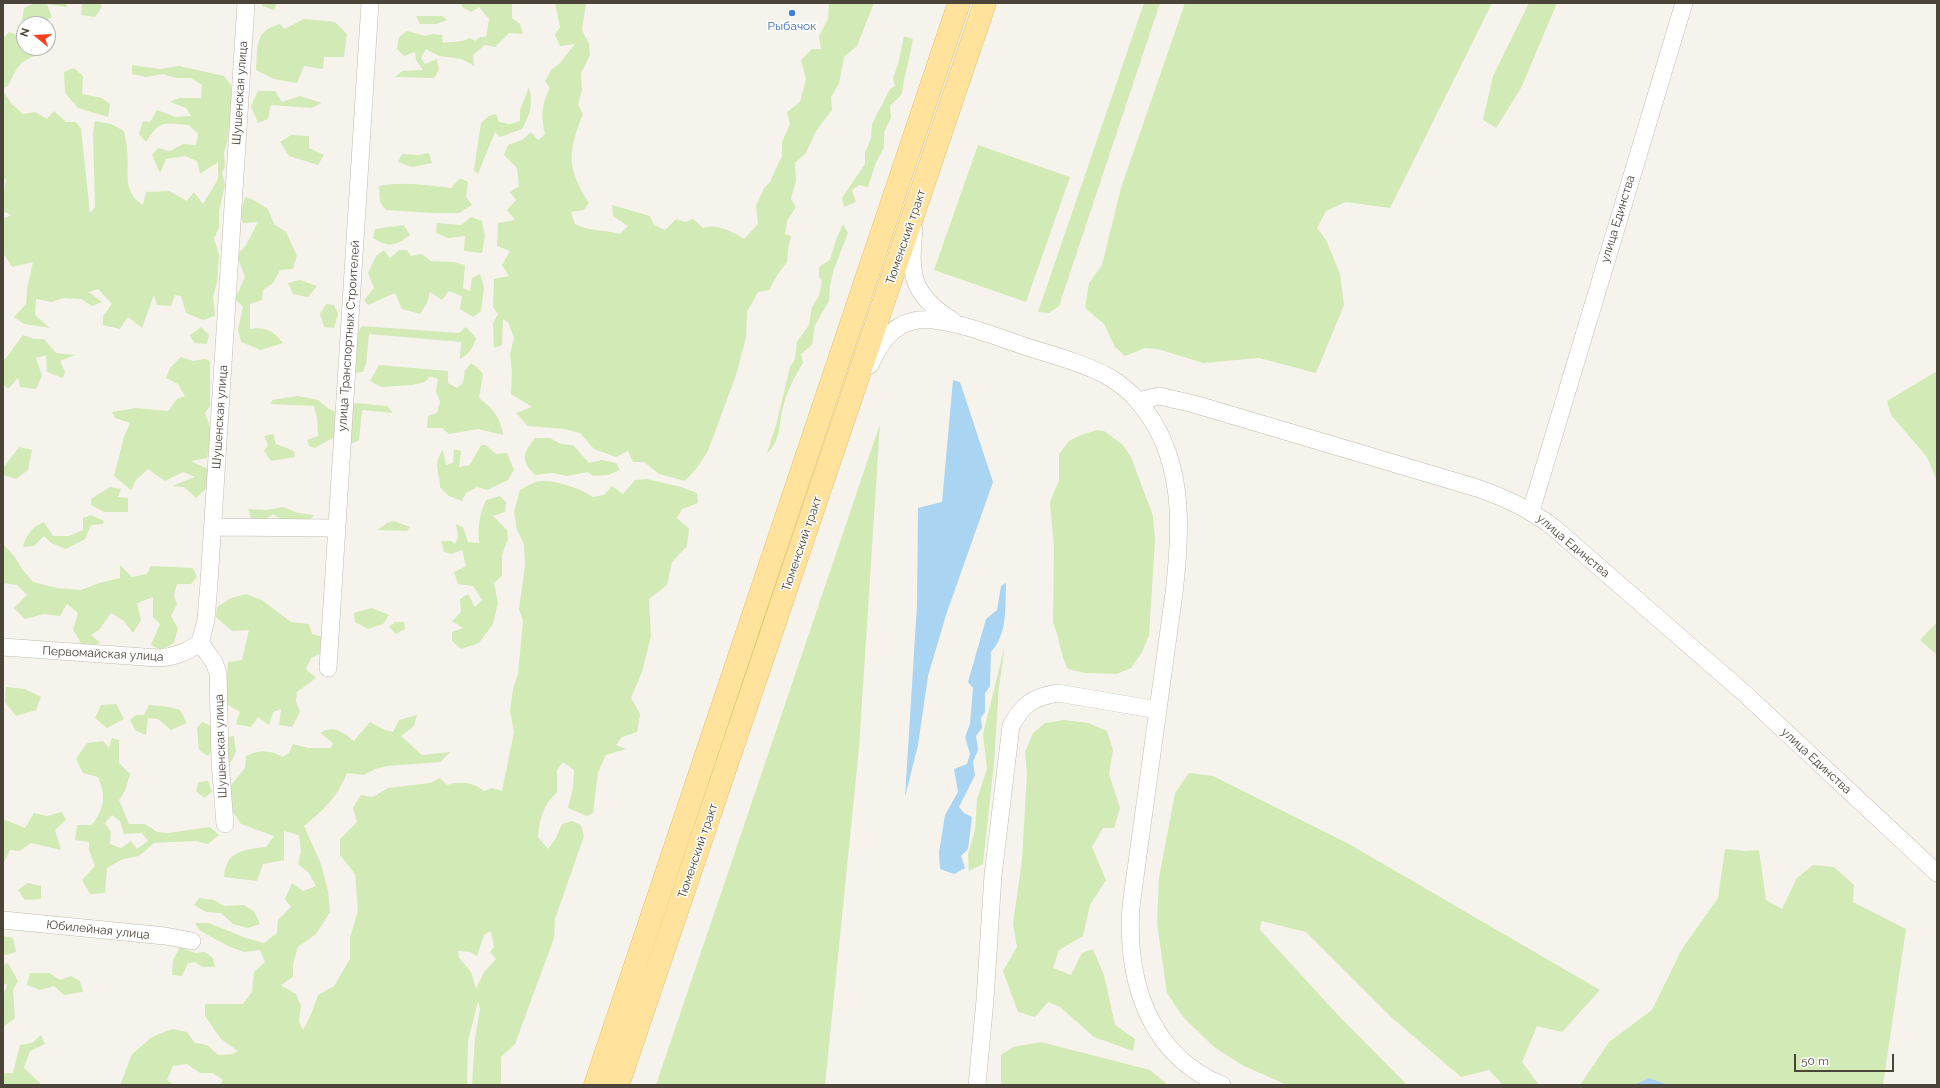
<!DOCTYPE html>
<meta charset="utf-8">
<style>
body{margin:0}
#map{position:relative;width:1940px;height:1088px;overflow:hidden;background:#f6f3ec;font-family:Raleway,sans-serif}
canvas{display:block}
.frame{position:absolute;inset:0;border:4px solid #4b4439;pointer-events:none}
.north{position:absolute;left:16px;top:16px;width:40px;height:40px;box-sizing:border-box;background:#fff;border:1px solid #b7b4b0;border-radius:50%;rotate:288deg;font-size:11px;font-weight:700;line-height:16px;text-align:center;color:#4b4439}
.north::after{content:'';display:block;margin:auto;width:14px;height:18px;background:#fc3f1d;clip-path:polygon(50% 0,100% 100%,50% 72%,0 100%)}
.scale{position:absolute;left:1794px;top:1054px;width:100px;height:18px;box-sizing:border-box;border:2px solid #4b4439;border-top:0;padding-left:5px;font-size:12px;line-height:14px;white-space:nowrap;color:#4b4439;-webkit-text-stroke:3px #fff;paint-order:stroke}
</style>
<div id="map">
<canvas width="1940" height="1088"></canvas>
<div class="frame"></div>
<div class="north">N</div>
<div class="scale">50 m</div>
</div>
<script>
const ctx = document.querySelector('canvas').getContext('2d');
ctx.lineJoin = 'round';
function fillPath(path, color) { ctx.fillStyle = color; ctx.fill(path, 'evenodd'); }
function stroke(path, color, width, dash) { ctx.strokeStyle = color; ctx.lineWidth = width; ctx.lineCap = dash ? 'butt' : 'round'; ctx.setLineDash(dash || []); ctx.stroke(path); }
function drawText(font, color, halo, rows, align = 'center') {
  ctx.font = font + ' Raleway,sans-serif'; ctx.lineWidth = 3; ctx.setLineDash([]); ctx.textBaseline = 'middle'; ctx.strokeStyle = halo; ctx.fillStyle = color; for (const [text, x, y, turn = 0] of rows) {
    ctx.save(); ctx.translate(x, y); ctx.rotate((+turn || 0) * Math.PI / 180); ctx.textAlign = isNaN(turn) ? turn : align; if (halo) ctx.strokeText(text, 0, 0); ctx.fillText(text, 0, 0); ctx.restore();
  }
}
fillPath(new Path2D(`
 M 35,3 L 68,3 L 66,7 L 47,4 L 52,17 L 40,24 L 22,22 L 24,8 Z
 M 82,3 L 100,3 L 102,7 L 95,17 L 81,15 Z
 M 263,3 L 277,3 L 274,10 L 262,6 Z
 M 462,3 L 512,3 L 512,18 L 520,24 L 523,34 L 509,33 L 495,47 L 485,45 L 473,55 L 474,66 L 462,59 L 439,56 L 426,49 L 421,58 L 425,64 L 437,59 L 439,70 L 434,78 L 395,77 L 402,71 L 423,70 L 416,60 L 415,52 L 404,56 L 397,49 L 399,37 L 407,31 L 425,36 L 433,34 L 442,35 L 443,43 C 452,41 462,43 470,38 L 475,41 L 480,37 L 486,37 L 489,19 L 479,7 L 471,12 L 462,7 Z
 M 555,3 L 586,3 L 582,30 L 589,44 L 590,55 L 581,73 L 582,90 L 578,105 L 583,114 C 568,152 566,167 589,203 L 584,210 L 571,212 L 575,224 C 590,232 603,229 620,234 L 628,226 L 613,216 L 612,205 L 650,216 L 654,225 L 665,230 L 676,219 L 685,222 L 693,219 L 703,228 C 717,224 732,231 744,239 L 758,224 L 756,206 L 764,188 L 770,182 L 782,156 L 782,142 L 790,124 L 787,112 L 800,102 L 806,79 L 801,60 L 812,49 L 821,49 L 819,36 L 828,19 L 829,3 L 874,3 L 857,46 L 844,57 L 839,84 L 831,97 L 832,110 L 816,131 L 806,153 L 795,163 L 796,181 L 791,199 L 796,207 L 787,221 L 785,234 L 791,236 L 788,250 L 787,262 L 778,274 L 769,290 L 758,292 L 747,312 L 746,338 L 736,375 L 708,451 L 697,468 L 685,481 L 659,474 L 644,462 L 633,462 L 628,451 L 616,457 L 594,449 L 580,433 L 564,429 L 528,426 L 516,413 L 532,407 L 511,394 L 512,372 L 510,354 L 514,338 L 508,322 L 503,319 L 502,345 L 494,348 L 493,323 L 498,314 L 493,307 L 494,279 L 509,276 L 502,265 L 510,251 L 497,246 L 498,223 L 515,220 L 507,210 L 516,200 L 510,192 L 519,186 L 517,168 L 504,155 L 508,145 L 522,140 L 531,132 L 538,140 L 545,134 C 541,116 541,105 550,88 L 545,81 L 552,69 L 560,63 L 575,44 L 560,46 L 555,35 L 560,27 Z
 M 1144,3 L 1160,3 L 1059,306 L 1049,313 L 1038,312 Z
 M 1185,3 L 1492,3 L 1390,208 L 1346,202 L 1326,211 L 1317,228 L 1326,240 L 1340,274 L 1344,305 L 1316,373 L 1259,358 L 1203,363 L 1158,349 L 1145,348 L 1125,356 L 1115,347 L 1104,324 L 1085,308 L 1089,283 L 1102,265 L 1121,188 Z
 M 1529,3 L 1557,3 L 1521,88 L 1496,128 L 1483,120 L 1493,76 Z
 M 416,16 L 442,16 L 447,20 L 437,24 L 420,24 Z
 M 304,19 L 335,22 L 347,34 L 344,57 L 324,57 L 323,69 L 304,66 L 297,83 L 274,79 L 256,70 C 258,46 254,31 280,24 L 284,29 Z
 M 9,32 L 15,34 L 20,43 L 24,42 L 24,48 L 34,48 L 39,55 C 19,60 17,68 8,86 L 3,88 L 3,39 Z
 M 904,36 L 913,39 C 910,58 904,75 902,94 L 890,106 L 891,118 L 884,132 L 884,148 L 876,162 L 868,187 L 859,185 L 852,190 L 856,202 L 844,207 L 842,198 L 865,164 L 865,153 L 871,138 L 872,124 L 890,89 L 895,86 L 893,78 L 898,64 Z
 M 132,65 L 160,69 L 179,66 L 224,76 L 231,85 L 231,114 L 227,142 L 224,152 L 225,168 L 222,172 L 225,185 L 219,211 L 219,228 L 214,238 L 219,255 L 217,282 L 213,297 L 215,316 L 203,320 L 186,313 L 181,296 L 175,295 L 171,306 L 157,305 L 154,295 L 142,328 L 128,317 L 120,329 L 103,325 L 103,316 L 112,304 L 98,289 L 89,292 L 102,302 L 92,306 L 81,299 L 63,298 L 52,302 L 36,299 L 35,315 L 50,328 L 24,324 L 14,317 L 26,304 L 27,289 L 33,262 L 12,267 L 3,253 L 3,219 L 11,215 L 3,211 L 3,195 L 6,180 L 3,178 L 3,91 L 12,104 L 23,114 L 35,112 L 47,119 L 54,111 L 66,122 L 76,122 L 81,129 L 90,213 L 95,207 L 93,133 L 95,121 L 111,124 L 124,131 C 125,137 127,144 127,150 C 130,172 121,191 143,205 L 146,192 L 169,191 L 187,201 L 194,192 L 203,204 L 218,179 L 218,162 L 200,174 L 197,161 L 185,156 L 166,159 L 160,173 L 152,155 L 158,148 L 170,151 L 183,144 L 196,145 L 198,134 L 189,125 C 163,123 161,119 146,142 L 139,134 L 143,121 L 150,122 L 157,110 L 175,117 L 191,116 L 186,108 L 170,102 L 179,98 L 201,98 L 202,85 L 191,78 L 176,78 L 163,74 L 146,77 L 132,74 Z
 M 74,68 L 83,76 L 82,94 L 102,98 L 110,104 L 108,117 L 78,108 L 65,93 L 64,72 Z
 M 529,87 C 533,104 531,113 522,129 L 500,137 L 495,132 L 478,174 L 474,170 L 481,123 L 489,116 L 496,114 L 499,122 L 510,124 L 520,121 L 520,110 Z
 M 258,91 L 275,91 L 282,102 L 300,96 L 322,103 L 311,108 L 271,105 L 268,119 L 258,123 L 251,106 Z
 M 291,135 L 309,136 L 309,148 L 324,155 L 318,165 L 289,156 L 280,142 Z
 M 978,145 L 1070,177 L 1026,302 L 934,270 Z
 M 429,153 L 432,163 L 412,167 L 398,162 L 402,154 L 419,155 Z
 M 460,178 L 468,182 L 466,197 L 472,205 L 459,213 L 432,213 L 386,210 L 380,202 L 379,186 C 403,181 427,185 451,188 Z
 M 245,197 L 252,199 L 268,209 L 274,224 L 286,232 L 297,256 L 293,269 L 280,270 L 273,283 L 263,290 L 262,300 L 250,304 L 250,329 C 265,326 274,331 283,343 L 261,350 L 241,342 L 238,330 L 243,307 L 235,299 L 245,277 L 237,255 L 246,245 L 258,222 L 243,223 L 240,214 Z
 M 471,217 L 482,221 L 485,236 L 482,253 L 464,251 L 465,236 L 448,238 L 436,233 L 437,223 L 461,225 Z
 M 843,224 L 848,233 L 834,269 L 830,285 L 829,301 L 815,325 L 812,345 L 801,354 L 803,363 C 793,378 786,394 782,411 C 779,427 780,442 767,453 L 776,425 L 790,367 L 795,359 L 797,342 L 809,325 L 812,307 L 819,296 L 822,281 L 819,277 L 819,267 L 830,260 L 836,240 Z
 M 404,225 L 410,235 C 396,246 389,248 373,238 L 375,229 Z
 M 384,250 L 390,258 L 399,250 L 407,250 L 411,256 L 422,254 L 431,261 L 454,262 L 465,265 L 463,288 L 470,291 L 472,278 L 480,274 L 484,288 L 481,311 L 473,317 L 460,309 L 462,296 L 449,291 L 442,300 L 430,292 L 427,303 L 420,314 L 402,309 L 395,293 L 368,305 L 364,300 L 374,288 L 368,273 L 376,256 Z
 M 300,280 L 317,286 L 308,297 L 293,294 L 288,283 Z
 M 326,304 L 334,305 L 338,314 L 334,328 L 324,327 L 320,314 Z
 M 362,326 L 459,333 L 466,327 L 476,338 C 473,348 469,354 460,359 L 461,342 L 369,334 L 366,364 L 363,372 L 352,373 L 353,337 Z
 M 201,327 L 209,335 L 207,344 L 194,343 L 190,335 Z
 M 23,335 L 34,339 L 44,339 L 56,353 L 75,355 L 60,361 L 65,372 L 63,378 L 47,372 L 46,355 L 36,358 L 42,376 L 36,389 L 20,387 L 18,378 L 8,389 L 3,384 L 3,362 Z
 M 181,357 L 193,361 L 205,359 L 210,361 L 210,406 L 205,413 L 212,432 L 207,458 L 191,461 L 208,469 L 207,488 L 196,498 L 184,487 L 172,486 L 195,477 L 183,472 L 165,481 L 148,469 L 136,480 L 131,490 L 114,476 L 124,437 L 130,423 L 115,418 L 112,412 L 136,408 L 168,411 L 177,399 L 185,396 L 178,384 L 166,378 L 170,368 Z
 M 471,363 L 477,367 L 483,374 L 479,398 C 494,410 500,416 503,435 L 478,429 L 449,434 L 442,428 L 427,428 L 428,416 L 437,413 L 440,402 L 436,391 L 438,379 L 430,376 L 425,382 L 412,385 L 381,387 L 370,381 L 379,365 L 448,371 L 448,383 L 457,388 L 463,383 L 465,370 Z
 M 1937,371 L 1937,481 L 1927,457 L 1891,415 L 1887,401 Z
 M 298,396 L 318,400 L 329,409 L 338,413 L 336,436 L 315,448 L 309,446 L 307,440 L 318,436 L 317,418 L 314,406 L 271,404 L 272,400 Z
 M 356,403 L 387,406 L 393,413 L 362,410 L 359,440 L 347,446 L 349,409 Z
 M 880,424 L 859,748 L 825,1085 L 656,1085 Z
 M 1097,430 L 1104,431 L 1122,444 L 1131,457 L 1153,516 L 1155,541 L 1149,635 L 1142,652 L 1131,668 L 1117,674 L 1085,673 L 1068,669 C 1060,655 1060,638 1053,623 L 1054,548 L 1050,502 L 1059,480 L 1059,454 L 1069,441 L 1081,435 Z
 M 273,434 L 276,444 L 294,451 L 295,457 L 271,461 L 264,451 L 268,445 L 264,436 Z
 M 535,438 L 550,438 L 561,444 L 573,445 L 589,463 L 602,460 L 616,463 L 620,470 L 608,475 L 593,476 L 588,472 L 567,476 L 552,473 L 535,475 C 520,460 523,453 535,438 Z
 M 481,445 L 486,445 L 496,454 L 507,453 L 514,470 L 508,480 L 487,490 L 477,487 L 466,493 L 462,501 L 449,496 L 440,487 C 440,471 432,464 443,450 L 446,465 L 453,463 L 454,449 L 461,451 L 459,467 L 470,465 Z
 M 19,447 L 32,450 L 28,470 L 16,479 L 3,475 L 3,468 Z
 M 647,479 L 681,487 L 697,493 L 698,503 L 682,509 L 677,518 L 689,529 L 687,546 L 672,562 L 667,585 L 649,599 L 651,636 L 642,672 L 631,698 L 640,714 L 637,732 L 622,737 L 616,745 L 626,749 L 606,755 L 598,772 L 593,813 L 587,816 L 568,808 L 573,788 L 574,770 L 563,762 L 557,770 L 557,792 C 544,805 539,818 538,837 L 548,849 L 556,838 L 562,824 L 572,821 L 581,825 L 584,836 L 555,919 L 554,938 L 515,1044 L 501,1057 L 501,1085 L 472,1085 L 475,1038 L 480,1009 L 478,1001 L 468,1041 L 467,1085 L 220,1085 L 223,1080 L 213,1073 L 200,1073 L 187,1064 L 173,1066 L 167,1080 L 174,1085 L 122,1085 L 121,1083 L 132,1054 L 152,1037 L 172,1029 L 187,1032 L 195,1043 L 207,1045 L 218,1055 L 232,1054 L 238,1051 L 221,1039 L 205,1016 L 205,1004 L 243,1004 L 252,992 L 254,972 L 265,962 L 260,950 L 244,952 L 228,946 L 199,930 L 195,923 L 209,923 L 246,938 L 264,943 L 277,933 L 278,920 L 291,907 L 285,899 L 292,883 L 303,891 L 316,886 L 309,873 L 298,864 L 301,851 L 299,835 L 284,831 L 284,860 L 263,864 L 257,881 L 224,877 C 226,850 244,850 266,847 L 274,836 L 241,824 L 231,809 L 231,785 L 245,768 L 246,756 C 259,749 270,750 283,757 L 289,753 L 293,744 L 308,748 L 331,748 L 333,743 L 320,733 C 333,724 344,733 354,741 L 370,722 L 385,730 L 393,732 L 399,720 L 417,715 L 414,726 L 401,736 L 422,755 L 450,752 L 440,762 L 387,766 L 375,769 L 364,775 L 347,773 C 338,796 324,810 304,826 L 321,864 L 328,891 L 330,912 L 316,934 L 298,947 L 293,964 L 293,977 L 281,985 L 296,994 L 301,1006 L 299,1021 L 303,1030 L 310,1017 L 318,995 L 334,986 L 350,959 L 350,938 L 358,910 L 355,874 L 340,855 L 340,839 L 357,822 L 353,808 L 361,795 L 373,797 L 388,788 L 430,783 L 440,778 L 447,785 C 461,781 472,782 484,791 L 492,788 L 502,791 L 514,732 L 510,711 L 513,689 L 518,674 L 523,621 L 519,609 L 525,566 L 524,544 L 517,530 L 514,512 L 520,490 C 527,486 534,481 543,481 C 555,480 583,489 593,497 L 604,495 L 612,486 L 623,494 L 635,480 ZM 491,931 L 494,947 L 490,952 L 496,959 L 484,972 L 476,989 L 471,972 L 459,958 L 458,951 L 470,952 L 477,956 L 484,935 Z
 M 110,487 L 121,489 L 118,497 L 128,498 L 128,512 L 104,512 L 91,505 L 91,499 Z
 M 500,496 L 506,502 L 505,512 L 493,516 L 507,530 L 508,539 L 502,555 L 502,576 L 494,583 L 498,603 L 493,624 L 479,643 L 461,649 L 452,641 L 452,632 L 463,628 L 452,621 L 461,612 L 460,599 L 468,594 L 475,607 L 482,600 L 473,586 L 458,584 L 454,572 L 466,566 L 462,550 L 452,554 L 444,552 L 441,541 L 451,541 L 455,544 L 458,537 L 456,524 L 463,527 L 468,542 L 479,543 C 478,528 479,514 486,500 Z
 M 283,507 L 298,513 L 314,515 L 306,524 L 285,522 L 273,514 L 266,519 L 251,518 L 248,509 L 267,510 Z
 M 91,515 L 104,521 L 103,524 L 91,525 L 85,539 L 66,549 L 51,543 L 44,536 L 34,546 L 23,547 C 25,536 33,526 44,522 L 53,536 L 69,536 L 83,530 L 83,518 Z
 M 394,521 L 410,527 L 407,531 L 378,530 L 387,523 Z
 M 3,544 L 15,557 L 23,570 L 33,582 L 57,588 L 81,590 L 99,583 L 120,578 L 120,565 L 132,577 L 147,574 L 151,566 L 193,568 L 197,577 L 191,584 L 177,584 L 174,595 L 177,604 L 171,616 L 178,628 L 174,643 L 161,650 L 151,645 L 160,624 L 153,617 L 153,597 L 137,603 L 141,620 L 133,633 L 124,621 L 111,613 L 99,630 L 91,635 L 100,643 L 84,648 L 73,630 L 78,613 L 67,604 L 60,616 L 44,614 L 25,619 L 14,608 L 27,595 L 17,585 L 3,583 Z
 M 246,594 L 262,600 L 291,622 L 309,624 L 312,634 L 323,637 L 324,652 L 311,658 L 306,669 L 316,678 L 297,692 L 296,701 L 300,712 L 292,727 L 279,725 L 281,709 L 273,712 L 269,725 L 258,717 L 251,727 L 236,724 L 240,712 L 225,703 L 228,662 L 242,660 L 249,630 L 232,631 L 216,617 L 217,607 L 231,598 Z
 M 372,608 L 389,615 L 383,624 L 368,629 L 355,622 L 354,613 Z
 M 395,622 L 404,622 L 405,629 L 396,634 L 389,627 Z
 M 1937,622 L 1937,655 L 1920,640 Z
 M 1005,645 L 999,687 L 994,763 L 983,864 L 969,871 L 968,854 L 975,830 L 977,799 L 987,769 L 983,734 Z
 M 6,687 L 25,689 L 41,697 L 36,710 L 16,716 L 5,702 Z
 M 116,704 L 124,719 L 107,728 L 95,718 L 101,705 Z
 M 149,705 L 169,707 L 180,710 L 187,723 L 171,730 L 158,719 L 148,718 L 146,735 L 136,731 L 130,720 L 136,715 L 144,715 Z
 M 1064,720 L 1088,723 L 1107,731 L 1113,750 L 1109,774 L 1120,808 L 1114,828 L 1103,828 L 1092,847 L 1106,880 L 1090,905 L 1083,936 L 1059,950 L 1053,968 L 1071,975 L 1082,953 L 1093,949 L 1104,975 L 1115,1025 L 1135,1039 L 1133,1051 L 1094,1037 L 1060,1007 L 1048,1002 L 1035,1017 L 1018,1012 L 1003,971 L 1017,947 L 1013,924 L 1022,860 L 1027,774 L 1025,752 L 1033,733 L 1045,723 Z
 M 202,722 L 213,727 L 217,742 L 208,756 L 199,750 L 197,728 Z
 M 234,736 L 236,752 L 229,766 L 227,737 Z
 M 112,738 L 119,740 L 119,763 L 130,774 L 125,791 L 119,800 L 129,824 L 145,824 L 157,832 L 168,833 L 210,827 L 219,835 L 208,844 L 196,841 L 154,843 L 139,856 L 123,859 L 107,868 L 105,893 L 90,894 L 82,880 L 95,866 L 89,850 L 89,842 L 75,840 L 77,825 L 92,825 C 105,807 106,796 98,777 L 83,773 L 76,759 L 87,743 L 103,741 L 109,748 ZM 112,815 L 120,821 L 124,834 L 142,833 L 148,841 L 137,849 L 131,841 L 121,848 L 110,844 L 111,832 L 105,823 Z
 M 1189,773 L 1213,776 L 1349,844 L 1600,990 L 1562,1032 L 1537,1026 L 1522,1062 L 1539,1085 L 1503,1085 L 1489,1070 L 1461,1077 L 1391,1017 L 1306,932 L 1261,921 L 1260,930 L 1338,1015 L 1407,1085 L 1287,1085 L 1242,1065 L 1214,1047 L 1183,1017 L 1167,993 L 1157,923 L 1159,878 L 1175,793 Z
 M 208,781 L 212,792 L 204,798 L 196,791 L 199,782 Z
 M 62,812 L 66,820 L 55,830 L 61,850 L 31,843 L 20,851 L 10,850 L 3,864 L 3,819 L 25,828 L 34,813 L 47,816 Z
 M 1725,849 L 1745,851 L 1759,850 L 1766,900 L 1782,909 L 1797,878 L 1813,865 L 1834,867 L 1854,885 L 1853,902 L 1906,929 L 1883,1085 L 1669,1085 L 1649,1078 L 1634,1085 L 1580,1085 L 1609,1042 L 1652,1010 L 1682,949 L 1718,898 Z
 M 28,883 L 41,886 L 41,899 L 25,900 L 18,890 Z
 M 199,898 L 214,900 L 224,906 L 244,905 L 254,911 L 260,924 L 248,928 L 233,924 L 221,913 L 206,912 L 194,905 Z
 M 3,936 L 13,938 L 16,952 L 6,955 L 3,953 Z
 M 180,947 L 195,953 L 205,952 L 213,958 L 215,967 L 202,967 L 195,962 L 188,963 L 182,976 L 172,975 L 173,960 Z
 M 8,963 L 18,981 L 13,990 L 15,1018 L 3,1027 L 3,997 L 7,985 L 3,983 L 3,965 Z
 M 30,973 L 49,973 L 60,980 L 71,976 L 80,981 L 83,992 L 64,995 L 54,986 L 40,990 L 27,985 Z
 M 41,1035 L 45,1044 L 30,1051 L 24,1068 L 42,1085 L 3,1085 L 3,1073 L 13,1073 L 20,1045 L 32,1043 Z
 M 1041,1042 L 1150,1070 L 1168,1085 L 1001,1085 L 1001,1055 L 1013,1047 Z`), '#d2eab5');
fillPath(new Path2D(`
 M 953,380 L 960,382 L 993,482 L 946,615 L 928,676 L 918,745 L 905,797 L 917,605 L 918,508 L 942,502 Z
 M 1006,583 C 1005,606 1008,634 991,652 L 990,686 L 985,693 L 985,712 L 981,718 L 982,728 L 976,736 L 978,750 L 973,762 L 975,775 L 959,807 L 964,813 L 972,817 L 968,849 L 961,856 L 965,868 L 954,874 L 940,869 L 939,853 L 945,815 L 958,792 L 954,769 L 967,764 L 970,754 L 965,737 L 970,724 L 973,688 L 968,682 L 986,619 L 997,610 L 1001,586 Z
 M 1649,1078 L 1669,1085 L 1634,1085 Z`), '#a9d4f2');
const minor = new Path2D(`
 M 914,230 C 909,276 912,295 953,321
 M 870,365 C 880,345 889,327 913,321 C 943,314 999,338 1030,348 C 1056,356 1085,364 1109,377 C 1119,383 1129,391 1137,400 C 1185,454 1182,526 1174,593 L 1131,906 C 1126,979 1148,1055 1222,1085
 M 1138,401 L 1159,396 L 1194,404 L 1477,488 C 1508,499 1527,508 1553,527 L 1743,692 L 1937,873
 M 1531,511 L 1684,3
 M 213,527 L 337,528
 M 200,643 L 206,620 L 209,583 L 246,3
 M 200,643 L 214,662 L 218,673 L 220,761 L 225,824
 M 3,647 L 158,658 C 175,657 186,652 200,643
 M 328,668 L 370,3
 M 3,920 L 165,936 L 192,941
 M 977,1085 L 985,1000 L 993,875 L 1011,726 C 1023,704 1033,697 1058,693 L 1158,710`);
const major = new Path2D(`
 M 595,1085 L 959,3
 M 618,1085 L 985,3`);
stroke(minor, '#c2bbae', 18);
stroke(major, '#e6c16a', 23);
stroke(minor, '#fff', 17);
stroke(major, '#ffe39c', 22);
for (const [x, y, r, color] of [
 [792,13,4,"#3f7fe0"]
]) { const dot = new Path2D(); dot.arc(x, y, r, 0, 2 * Math.PI); ctx.fillStyle = color; ctx.fill(dot); stroke(dot, '#fff', 1.5); }
drawText('12px', '#366cbe', '#fff', [
 ["Рыбачок",792,26]
]);
drawText('12px', '#4b4439', '#fff', [
 ["Шушенская улица",240,93,-86],
 ["улица Единства",1618,219,-73],
 ["Тюменский тракт",906,237,-71],
 ["улица Транспортных Строителей",349,336,-86],
 ["Шушенская улица",220,417,-86],
 ["Тюменский тракт",802,544,-71],
 ["улица Единства",1573,546,40],
 ["Первомайская улица",103,654,3],
 ["Шушенская улица",221,746,-92],
 ["улица Единства",1816,761,43],
 ["Тюменский тракт",698,851,-71],
 ["Юбилейная улица",98,930,6]
]);
</script>
